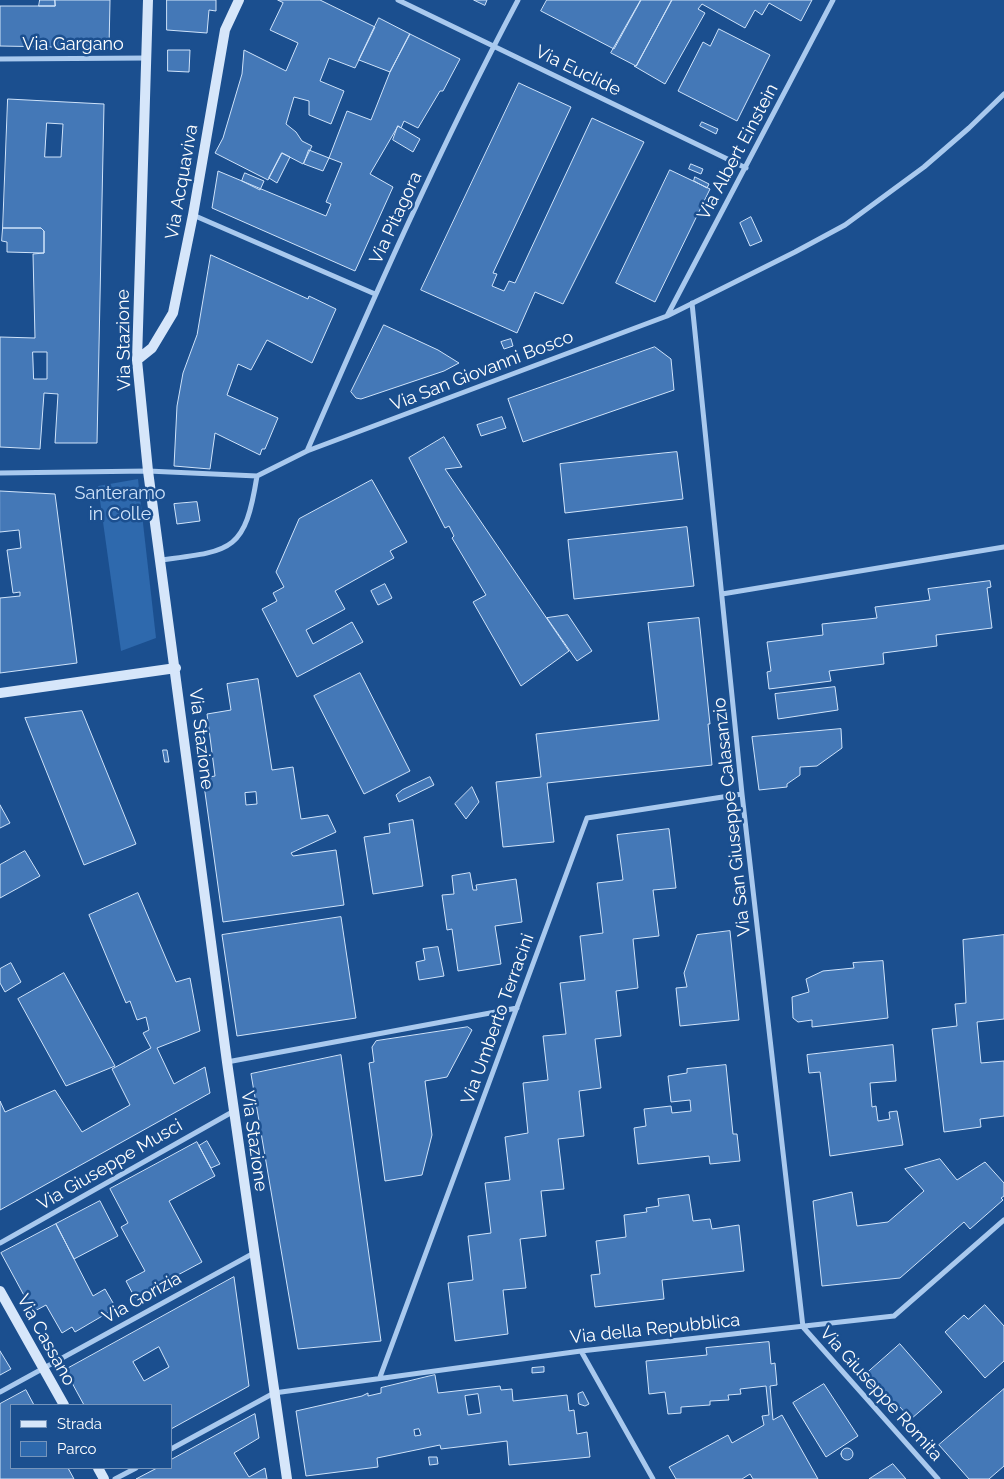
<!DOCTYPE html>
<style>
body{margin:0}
#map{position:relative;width:1004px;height:1479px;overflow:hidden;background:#1b4f8f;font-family:Raleway,sans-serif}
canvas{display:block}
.legend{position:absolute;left:10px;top:1404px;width:162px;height:65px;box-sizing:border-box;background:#1b4f8f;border:1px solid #7695bc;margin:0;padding:6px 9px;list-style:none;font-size:15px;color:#fff}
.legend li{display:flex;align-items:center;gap:10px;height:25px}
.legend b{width:25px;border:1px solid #7695bc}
</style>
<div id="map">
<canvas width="1004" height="1479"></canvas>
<ul class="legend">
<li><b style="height:6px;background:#d6e6fa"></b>Strada</li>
<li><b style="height:14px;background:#2e69ad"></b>Parco</li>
</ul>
</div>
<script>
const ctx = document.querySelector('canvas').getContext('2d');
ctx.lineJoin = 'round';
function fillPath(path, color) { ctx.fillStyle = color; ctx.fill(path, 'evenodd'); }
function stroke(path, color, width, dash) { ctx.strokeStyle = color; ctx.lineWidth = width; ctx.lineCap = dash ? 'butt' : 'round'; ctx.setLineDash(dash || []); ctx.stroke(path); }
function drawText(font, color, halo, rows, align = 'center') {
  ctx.font = font + ' Raleway,sans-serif'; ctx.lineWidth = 5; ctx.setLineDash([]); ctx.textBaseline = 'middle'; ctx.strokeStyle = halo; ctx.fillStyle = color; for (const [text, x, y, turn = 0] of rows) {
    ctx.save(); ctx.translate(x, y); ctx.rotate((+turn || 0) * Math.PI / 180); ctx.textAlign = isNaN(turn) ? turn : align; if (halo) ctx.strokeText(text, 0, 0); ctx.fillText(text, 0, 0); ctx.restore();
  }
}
fillPath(new Path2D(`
 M 138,479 L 156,638 L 121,651 L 98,486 Z`), '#2e69ad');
const building = new Path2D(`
 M 40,0 L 55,0 L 55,6 L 39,6 Z
 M 55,0 L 110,0 L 109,48 L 0,46 L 0,6 L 55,6 Z
 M 167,0 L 216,0 L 216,11 L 209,10 L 207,33 L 167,30 Z
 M 278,0 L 320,0 L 375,27 L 355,68 L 329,58 L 320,81 L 344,91 L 331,124 L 309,115 L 309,101 L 294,97 L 286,124 L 296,132 L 302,141 L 312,146 L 303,164 L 282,153 L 268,180 L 215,153 L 223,138 L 242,74 L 244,50 L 286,71 L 298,43 L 270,30 L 283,3 Z
 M 474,0 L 487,0 L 485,5 Z
 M 547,0 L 641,0 L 614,49 L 541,11 Z
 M 641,0 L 672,0 L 636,66 L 611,53 Z
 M 672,0 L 812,0 L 801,21 L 769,3 L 762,15 L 755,10 L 745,28 L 702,4 L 698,9 L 705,13 L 665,84 L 634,66 L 636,66 Z
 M 379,18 L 410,34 L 390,72 L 359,60 Z
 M 719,29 L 770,55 L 737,121 L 678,91 L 703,42 L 710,46 Z
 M 410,34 L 460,59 L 443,91 L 440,91 L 418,128 L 404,121 L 401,128 L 398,126 L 370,174 L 393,187 L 355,271 L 212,208 L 218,171 L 326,216 L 331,204 L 326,202 L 342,163 L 329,158 L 347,111 L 371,120 L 390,72 Z
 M 168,50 L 190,50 L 189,72 L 168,71 Z
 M 519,83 L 571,107 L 493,273 L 497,274 L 492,286 L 504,291 L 509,281 L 515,283 L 592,118 L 644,142 L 563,304 L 535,292 L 517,333 L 421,290 Z
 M 8,99 L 104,104 L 97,443 L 55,443 L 58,394 L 44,393 L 40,449 L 0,447 L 0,337 L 35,338 L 33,254 L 44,253 L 44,231 L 41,228 L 3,228 ZM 47,123 L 63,124 L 61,157 L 45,157 ZM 33,352 L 47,352 L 47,379 L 34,379 Z
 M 702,122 L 718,129 L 716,134 L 700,126 Z
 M 398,126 L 420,139 L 413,152 L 393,140 Z
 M 309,150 L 329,158 L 323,171 L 304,164 Z
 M 282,153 L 290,157 L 277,183 L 269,178 Z
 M 691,164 L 703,169 L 701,174 L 689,169 Z
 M 670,170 L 710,189 L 655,302 L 616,283 Z
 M 245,173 L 264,181 L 260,190 L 242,181 Z
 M 695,177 L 709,184 L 707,188 L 694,181 Z
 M 751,217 L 762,241 L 750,246 L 740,223 Z
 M 3,228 L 41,228 L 44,231 L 44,253 L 7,252 L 7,242 L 2,241 Z
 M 211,255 L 308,299 L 309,296 L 336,309 L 312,363 L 267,340 L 251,370 L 238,364 L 227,395 L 278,418 L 265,449 L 262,449 L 260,455 L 215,433 L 210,469 L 174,466 L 177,406 L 183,373 L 197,335 Z
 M 384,325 L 438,350 L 459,363 L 444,371 L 361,399 L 356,398 L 351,392 Z
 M 511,339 L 513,346 L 504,349 L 501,342 Z
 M 655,347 L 671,359 L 674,390 L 523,442 L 508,399 Z
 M 502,417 L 506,428 L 481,436 L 477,425 Z
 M 444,437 L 462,467 L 445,469 L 569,651 L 521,686 L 473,602 L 486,595 L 452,538 L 454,536 L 449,526 L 445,528 L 409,458 Z
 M 677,452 L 683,499 L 565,513 L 560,464 Z
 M 372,480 L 407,542 L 390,551 L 394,558 L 335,591 L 345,609 L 306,630 L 313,644 L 352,622 L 363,642 L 297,677 L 262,609 L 277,601 L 273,593 L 284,587 L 276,572 L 299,519 Z
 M 0,491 L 55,494 L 77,663 L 0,673 L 0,598 L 20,596 L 20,592 L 13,593 L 7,550 L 21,548 L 19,530 L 0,532 Z
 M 197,502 L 200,521 L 177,524 L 174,504 Z
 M 687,527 L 694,586 L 574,599 L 568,540 Z
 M 990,581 L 991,587 L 987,588 L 992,628 L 936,635 L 937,646 L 883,653 L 884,664 L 829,671 L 831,681 L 769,689 L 767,672 L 771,671 L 767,642 L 823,635 L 822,624 L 877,618 L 875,607 L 930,600 L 928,589 Z
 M 385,584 L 392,598 L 378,605 L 371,591 Z
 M 568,615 L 592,651 L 577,661 L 547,618 Z
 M 699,618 L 710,724 L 708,724 L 712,765 L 547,783 L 554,842 L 503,847 L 496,782 L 541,777 L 536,734 L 659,720 L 648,623 Z
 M 360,673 L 410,771 L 364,794 L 314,696 Z
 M 258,679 L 272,770 L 293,767 L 301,819 L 328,815 L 336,832 L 291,853 L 293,856 L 336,850 L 344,905 L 223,922 L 203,778 L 215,776 L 207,714 L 231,710 L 227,684 ZM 256,792 L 257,804 L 246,805 L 245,793 Z
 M 835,687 L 838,710 L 778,719 L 775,694 Z
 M 82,711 L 136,844 L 84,865 L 25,718 Z
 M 841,729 L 842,748 L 817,766 L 800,767 L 800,775 L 787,784 L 787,787 L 759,790 L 752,737 Z
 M 163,750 L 167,750 L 169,762 L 165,762 Z
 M 430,777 L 434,785 L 399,802 L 396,795 L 402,790 Z
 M 472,787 L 479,802 L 466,819 L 455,804 Z
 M 0,805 L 10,823 L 0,828 Z
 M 413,820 L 423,886 L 373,894 L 364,837 L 390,833 L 389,824 Z
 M 669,829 L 676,888 L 653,890 L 659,936 L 633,939 L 638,988 L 616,991 L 621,1036 L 595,1039 L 601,1088 L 579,1091 L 584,1136 L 558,1139 L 564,1189 L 541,1191 L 546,1236 L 520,1239 L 526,1288 L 503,1290 L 508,1334 L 455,1341 L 448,1283 L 473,1280 L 468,1236 L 491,1233 L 485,1183 L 510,1180 L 505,1137 L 528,1133 L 523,1083 L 548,1080 L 543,1036 L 566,1034 L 560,983 L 585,980 L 580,936 L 603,933 L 597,883 L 623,880 L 617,835 Z
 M 25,851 L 40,876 L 0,898 L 0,865 Z
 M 470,873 L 473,890 L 477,890 L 476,885 L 516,879 L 522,922 L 495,926 L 501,964 L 458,971 L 452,929 L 447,930 L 442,895 L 454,894 L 452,876 Z
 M 138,893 L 176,982 L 190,978 L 200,1031 L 157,1048 L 174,1084 L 205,1067 L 210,1093 L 0,1210 L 0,1101 L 5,1112 L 55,1090 L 82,1132 L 130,1105 L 112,1069 L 151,1048 L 143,1033 L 149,1030 L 146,1017 L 137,1020 L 130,1001 L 126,1003 L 89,915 Z
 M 341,917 L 356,1018 L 237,1036 L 222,935 Z
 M 730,931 L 739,1020 L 680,1026 L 676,988 L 687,987 L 684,973 L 697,935 Z
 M 1004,935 L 1004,1019 L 977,1022 L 981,1063 L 1004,1061 L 1004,1116 L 980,1119 L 981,1127 L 944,1132 L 932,1029 L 957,1026 L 955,1004 L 966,1003 L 963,940 Z
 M 438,947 L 444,976 L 419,980 L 416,962 L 425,960 L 423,949 Z
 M 883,961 L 888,1018 L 812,1027 L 812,1020 L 798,1022 L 793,1018 L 792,997 L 809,992 L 806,979 L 823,971 L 854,968 L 853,963 Z
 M 11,963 L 21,982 L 5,992 L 0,983 L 0,969 Z
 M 64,973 L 115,1066 L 66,1086 L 18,999 Z
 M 468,1027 L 472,1030 L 447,1077 L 425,1081 L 432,1135 L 422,1175 L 385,1181 L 369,1063 L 374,1062 L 372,1047 L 376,1041 Z
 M 893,1045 L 896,1081 L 870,1083 L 872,1107 L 876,1106 L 878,1121 L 890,1119 L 889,1112 L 897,1111 L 903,1145 L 830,1156 L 820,1072 L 809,1073 L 807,1055 Z
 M 341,1055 L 381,1341 L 298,1349 L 251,1074 Z
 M 726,1065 L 733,1134 L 737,1134 L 740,1161 L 710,1164 L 709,1156 L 638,1164 L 634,1128 L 646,1126 L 644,1109 L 671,1106 L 672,1113 L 691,1111 L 690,1100 L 671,1102 L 668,1076 L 687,1073 L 687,1069 Z
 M 207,1141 L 220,1164 L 211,1168 L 199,1146 Z
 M 197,1142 L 215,1176 L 169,1201 L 202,1262 L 135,1298 L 126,1281 L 145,1271 L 121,1227 L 128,1223 L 110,1189 Z
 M 940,1159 L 957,1180 L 985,1162 L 1004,1183 L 1004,1196 L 1001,1198 L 1003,1200 L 970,1229 L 964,1222 L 900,1278 L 822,1286 L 813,1201 L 852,1192 L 857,1226 L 888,1222 L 924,1191 L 905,1169 Z
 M 689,1195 L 693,1221 L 710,1219 L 712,1229 L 739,1225 L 744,1271 L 662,1280 L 664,1299 L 595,1307 L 591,1275 L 600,1274 L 596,1241 L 626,1237 L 624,1215 L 647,1212 L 646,1208 L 659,1206 L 658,1199 Z
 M 100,1201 L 118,1236 L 74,1259 L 56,1224 Z
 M 56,1224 L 93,1296 L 105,1289 L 116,1308 L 75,1332 L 72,1327 L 62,1333 L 46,1305 L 33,1312 L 1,1253 Z
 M 234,1277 L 249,1386 L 171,1429 L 171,1405 L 84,1405 L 65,1370 ZM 159,1347 L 169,1367 L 144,1381 L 133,1362 Z
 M 985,1305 L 1004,1326 L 1004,1361 L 985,1378 L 945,1332 L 964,1315 L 968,1319 Z
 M 769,1342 L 771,1364 L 775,1363 L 777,1385 L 770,1386 L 773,1420 L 782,1415 L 818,1479 L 753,1479 L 750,1474 L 742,1479 L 676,1479 L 669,1467 L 728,1435 L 732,1443 L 764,1425 L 762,1416 L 769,1415 L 766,1386 L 740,1389 L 741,1394 L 728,1395 L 729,1400 L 710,1401 L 710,1405 L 681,1407 L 681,1413 L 668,1414 L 665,1392 L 649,1394 L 646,1361 L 707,1355 L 706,1348 Z
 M 900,1344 L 942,1392 L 911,1419 L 899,1406 L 896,1408 L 866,1374 Z
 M 0,1351 L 11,1369 L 0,1375 Z
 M 544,1367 L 544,1372 L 532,1373 L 532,1368 Z
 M 435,1375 L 438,1393 L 500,1386 L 501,1390 L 512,1389 L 513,1401 L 567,1395 L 569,1411 L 574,1410 L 577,1434 L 587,1432 L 590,1457 L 509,1465 L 507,1441 L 441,1449 L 440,1445 L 377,1458 L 378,1467 L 306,1476 L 296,1411 L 362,1396 L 368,1393 L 368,1396 L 381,1393 L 381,1388 ZM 478,1394 L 481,1413 L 468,1415 L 465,1396 ZM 419,1429 L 421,1435 L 415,1436 L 414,1430 Z
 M 824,1384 L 858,1436 L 826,1457 L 793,1403 Z
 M 1004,1389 L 1004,1466 L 989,1479 L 969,1479 L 939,1445 Z
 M 26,1390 L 34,1405 L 11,1405 L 11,1468 L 68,1468 L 74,1479 L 0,1479 L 0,1404 Z
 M 583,1392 L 589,1404 L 585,1406 L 579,1404 L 578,1394 Z
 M 255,1414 L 259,1438 L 234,1453 L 249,1477 L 265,1468 L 267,1479 L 136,1479 L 157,1468 L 171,1468 L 171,1460 Z
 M841 1454a6 6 0 1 1 12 0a6 6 0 1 1-12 0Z
 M 429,1457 L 437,1457 L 438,1464 L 430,1465 Z
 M 893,1464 L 906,1479 L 869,1479 L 872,1477 Z`);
fillPath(building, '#4478b7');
stroke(building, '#cfe3fa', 1);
stroke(new Path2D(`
 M 398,0 L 746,168
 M 0,59 L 147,58
 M 193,215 L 375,294
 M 692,303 L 742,794 L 803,1327
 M 667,316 L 833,0
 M 307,451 C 373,299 440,147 518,0
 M 0,473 L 148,471 L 257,476 L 307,451 L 667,316 L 795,252 L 845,225 L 924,167 L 969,128 L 1004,94
 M 161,560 C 233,551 245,551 257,476
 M 722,594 L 1004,547
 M 227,1062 L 517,1008
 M 0,1243 L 234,1111
 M 803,1327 L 938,1479
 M 581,1351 L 653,1479
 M 380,1377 L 587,818 L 742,794
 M 0,1392 L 254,1253
 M 171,1449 L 274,1393 L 581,1351 L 894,1316 L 1004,1220
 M 115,1479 L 136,1468`), '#a9c9ee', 5);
stroke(new Path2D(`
 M 148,0 L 137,360 L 148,471 L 227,1062 L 287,1479
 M 137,360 L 152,348 L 173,313 L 193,215 L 225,30 L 239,0
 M 0,693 L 176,668
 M 0,1291 L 64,1405
 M 98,1468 L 104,1479`), '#d6e6fa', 10);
drawText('18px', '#fff', '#1b4f8f', [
 ["Via Gargano",73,45],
 ["Via Euclide",578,71,26],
 ["Via Albert Einstein",738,152,-62],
 ["Via Acquaviva",182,182,-80],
 ["Via Pitagora",396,218,-65],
 ["Via Stazione",124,340,-91],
 ["Via San Giovanni Bosco",482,371,-21],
 ["Via Stazione",201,739,83],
 ["Via San Giuseppe Calasanzio",732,817,-96],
 ["Via Umberto Terracini",498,1019,-70],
 ["Via Stazione",254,1141,82],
 ["Via Giuseppe Musci",110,1165,-30],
 ["Via Gorizia",142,1298,-29],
 ["Via della Repubblica",655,1329,-6],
 ["Via Cassano",46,1340,61],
 ["Via Giuseppe Romita",881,1394,48]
]);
drawText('18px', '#cfe3fa', '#1b4f8f', [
 ["Santeramo",120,494],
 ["in Colle",120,515]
]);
</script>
